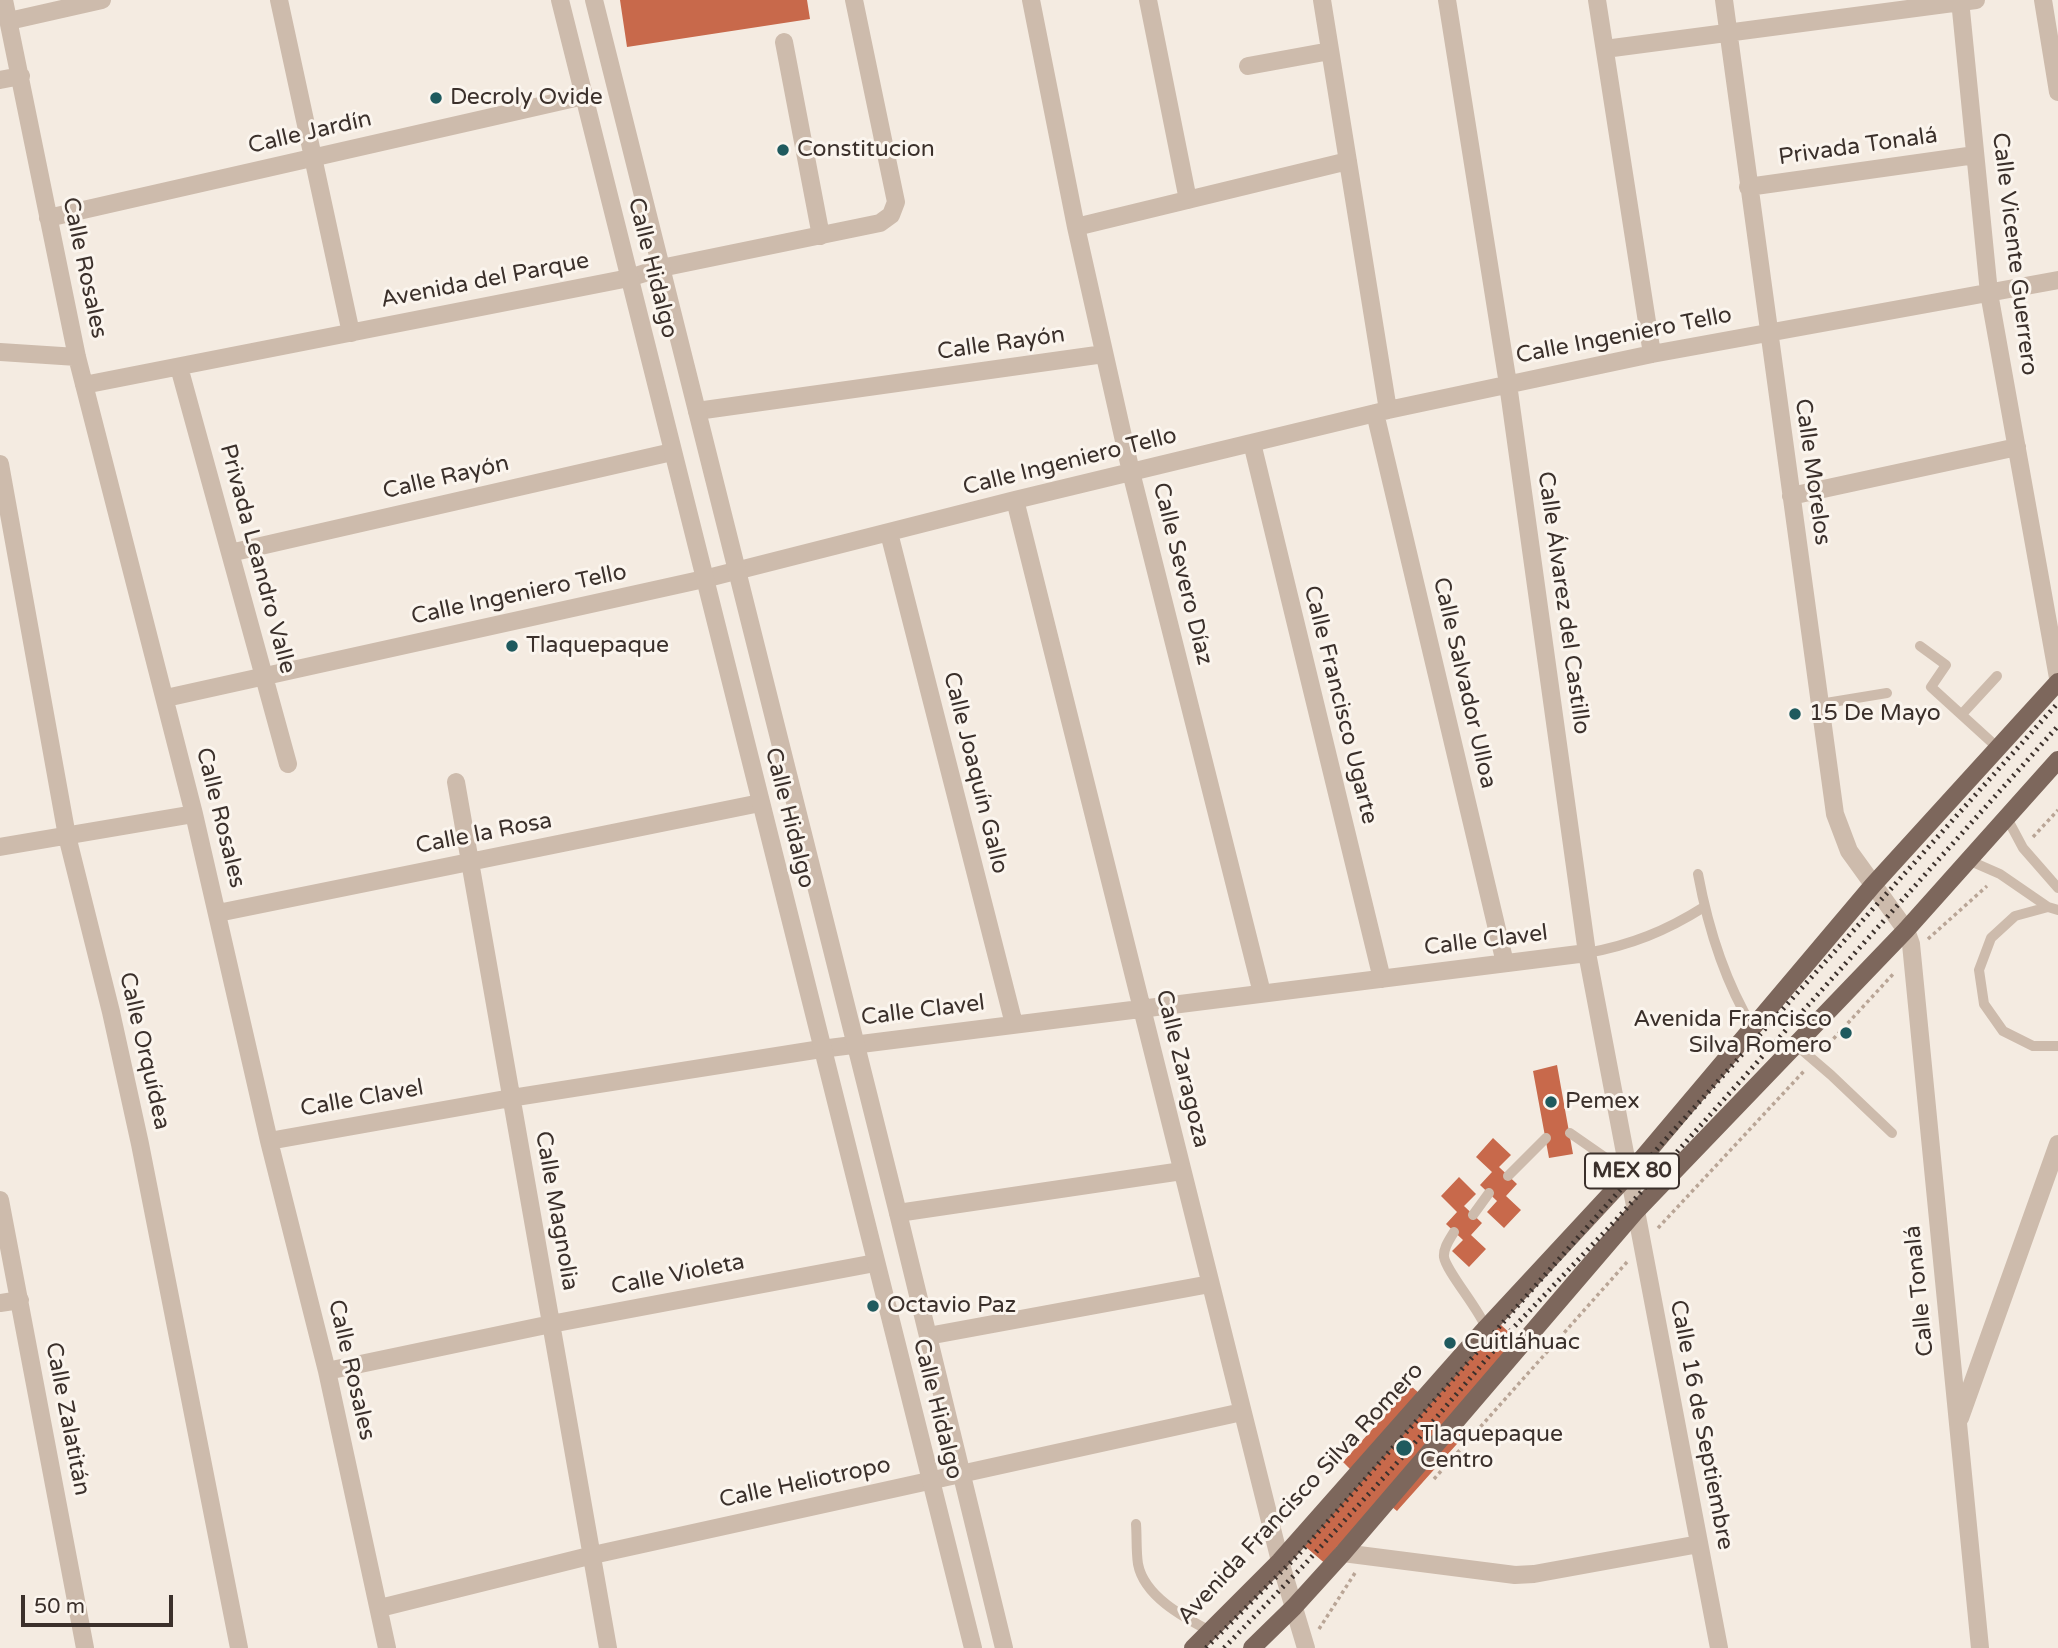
<!DOCTYPE html>
<meta charset="utf-8">
<style>
body{margin:0}
#map{position:relative;width:2058px;height:1648px;overflow:hidden;background:#f4ebe1;font-family:"Varela Round",sans-serif}
canvas{display:block}
.scale{position:absolute;left:21px;top:1595px;width:152px;height:32px;box-sizing:border-box;border:4px solid #3b302b;border-top:0;padding-left:9px;font-size:21px;line-height:24px;white-space:nowrap;color:#3b302b;-webkit-text-stroke:5px #fbf5ee;paint-order:stroke}
</style>
<div id="map">
<canvas width="2058" height="1648"></canvas>
<div class="scale">50 m</div>
</div>
<script>
const ctx = document.querySelector('canvas').getContext('2d');
ctx.lineJoin = 'round';
function fillPath(path, color) { ctx.fillStyle = color; ctx.fill(path, 'evenodd'); }
function stroke(path, color, width, dash) { ctx.strokeStyle = color; ctx.lineWidth = width; ctx.lineCap = dash ? 'butt' : 'round'; ctx.setLineDash(dash || []); ctx.stroke(path); }
function drawText(font, color, halo, rows, align = 'center') {
  ctx.font = font + ' "Varela Round",sans-serif'; ctx.lineWidth = 6; ctx.setLineDash([]); ctx.textBaseline = 'middle'; ctx.strokeStyle = halo; ctx.fillStyle = color; for (const [text, x, y, turn = 0] of rows) {
    ctx.save(); ctx.translate(x, y); ctx.rotate((+turn || 0) * Math.PI / 180); ctx.textAlign = isNaN(turn) ? turn : align; if (halo) ctx.strokeText(text, 0, 0); ctx.fillText(text, 0, 0); ctx.restore();
  }
}
fillPath(new Path2D(`
 M 620,0 L 807,0 L 810,19 L 627,47 Z
 M 1557,1065 L 1573,1154 L 1549,1158 L 1533,1071 Z
 M 1493,1138 L 1511,1155 L 1499,1167 L 1517,1184 L 1506,1196 L 1521,1210 L 1504,1228 L 1487,1212 L 1497,1201 L 1480,1185 L 1492,1172 L 1476,1157 Z
 M 1459,1177 L 1476,1194 L 1464,1206 L 1482,1223 L 1471,1235 L 1486,1249 L 1469,1267 L 1452,1251 L 1463,1240 L 1446,1224 L 1457,1212 L 1441,1196 Z
 M 1489,1314 L 1525,1347 L 1455,1426 L 1465,1435 L 1397,1511 L 1386,1502 L 1328,1566 L 1293,1536 L 1351,1470 L 1343,1462 L 1411,1386 L 1420,1394 Z`), '#c8694b');
stroke(new Path2D(`
 M 2033,837 L 2058,810
 M 1928,939 L 1987,886
 M 1824,1049 L 1895,972
 M 1658,1228 L 1805,1070
 M 1434,1479 L 1627,1262
 M 1319,1629 L 1355,1573`), '#b9a596', 3.5, [3.5, 3.5]);
stroke(new Path2D(`
 M 1920,646 L 1946,665 L 1931,687 L 1998,748
 M 1820,704 L 1887,693
 M 1962,714 L 1997,676
 M 2007,818 L 2023,848 L 2058,888
 M 1968,860 L 2000,874 L 2048,907 L 2058,910
 M 1698,874 C 1708,928 1724,980 1753,1028
 M 2048,907 L 2015,916 L 1991,938 L 1979,970 L 1984,1004 L 2003,1031 L 2033,1046 L 2058,1046
 M 1587,953 C 1631,945 1666,931 1704,907
 M 1796,1045 L 1831,1075 L 1892,1133
 M 1570,1133 L 1629,1174
 M 1508,1176 L 1546,1138
 M 1473,1215 L 1489,1193
 M 1454,1232 C 1450,1239 1443,1248 1444,1257 C 1446,1271 1479,1309 1486,1328
 M 1136,1524 C 1137,1537 1136,1551 1138,1564 C 1144,1596 1183,1617 1210,1631`), '#cdbbac', 10);
stroke(new Path2D(`
 M 4,0 L 77,357 L 194,814 L 269,1141 L 327,1371 L 387,1648
 M 279,0 L 351,333
 M 1031,0 L 1076,227 L 1131,472 L 1262,993
 M 1148,0 L 1188,200
 M 1322,0 L 1388,410
 M 1447,0 L 1508,384 L 1587,953 L 1719,1648
 M 1597,0 L 1652,354
 M 1724,0 L 1835,814 L 1849,851 L 1906,930 L 1911,944 L 1980,1648
 M 1960,0 L 1989,293 L 2058,678
 M 2043,0 L 2058,92
 M 9,21 L 102,0
 M 784,42 L 821,236
 M 1605,49 L 1976,0
 M 1248,66 L 1330,51
 M 0,80 L 21,76
 M 1748,187 L 1975,155
 M 48,218 L 584,96
 M 1076,227 L 1348,161
 M 0,352 L 77,357
 M 179,367 L 288,764
 M 84,385 L 629,278 L 661,268 L 880,223 L 891,215 L 896,202 L 854,0
 M 697,411 L 1104,354
 M 1375,413 L 1505,963
 M 1252,443 L 1382,979
 M 0,464 L 67,836 L 111,1012 L 140,1144 L 239,1648
 M 1791,496 L 2017,447
 M 1015,500 L 1280,1561 L 1306,1648
 M 889,533 L 1014,1024
 M 230,553 L 672,452
 M 166,698 L 704,579 L 1015,500 L 1388,410 L 1652,354 L 2058,280
 M 456,782 L 608,1648
 M 0,847 L 194,814
 M 218,913 L 760,803
 M 269,1141 L 511,1098 L 821,1049 L 1587,953
 M 0,1200 L 85,1648
 M 898,1213 L 1182,1171
 M 0,1303 L 20,1300
 M 928,1336 L 1210,1284
 M 327,1371 L 551,1324 L 875,1263
 M 1960,1418 L 2058,1144
 M 1343,1553 L 1515,1575 L 1534,1574 L 1699,1544
 M 380,1608 L 593,1555 L 1242,1412`), '#cdbbac', 18);
stroke(new Path2D(`
 M 560,0 L 973,1648
 M 594,0 L 898,1213 L 1004,1648`), '#cdbbac', 18);
stroke(new Path2D(`
 M 1193,1648 L 1280,1561 L 1486,1328 L 1629,1174 L 1873,885 L 2058,682
 M 1252,1648 L 1294,1607 L 1343,1553 L 1636,1211 L 1906,930 L 2058,760`), '#7d675c', 18);
stroke(new Path2D(`
 M 1206,1648 L 1299,1554 L 1604,1208 L 2058,703
 M 1224,1648 L 1305,1564 L 1406,1453 L 1514,1327 L 1616,1220 L 2058,726`), '#3b302b', 5, [2, 5]);
for (const [x, y, r, color] of [
 [436,98,7,"#1f5a5e"],
 [783,150,7,"#1f5a5e"],
 [512,646,7,"#1f5a5e"],
 [1795,714,7,"#1f5a5e"],
 [1846,1033,7,"#1f5a5e"],
 [1551,1102,7,"#1f5a5e"],
 [873,1306,7,"#1f5a5e"],
 [1450,1343,7,"#1f5a5e"],
 [1404,1448,9,"#1f5a5e"]
]) { const dot = new Path2D(); dot.arc(x, y, r, 0, 2 * Math.PI); ctx.fillStyle = color; ctx.fill(dot); stroke(dot, '#fbf5ee', 2.5); }
for (const [x, y, w] of [
 [1632,1171,94]
]) { const box = new Path2D(); box.roundRect(x - w / 2, y - 17.5, w, 35, 5); ctx.fillStyle = '#fbf5ee'; ctx.fill(box); stroke(box, '#3b302b', 2); }
drawText('bold 21px', '#3b302b', null, [
 ["MEX 80",1632,1171]
]);
drawText('23px', '#3b302b', '#fbf5ee', [
 ["Decroly Ovide",450,98],
 ["Constitucion",797,150],
 ["Tlaquepaque",526,646],
 ["15 De Mayo",1809,714],
 ["Avenida Francisco",1832,1020,"right"],
 ["Silva Romero",1832,1046,"right"],
 ["Pemex",1565,1102],
 ["Octavio Paz",887,1306],
 ["Cuitláhuac",1464,1343],
 ["Tlaquepaque",1420,1435],
 ["Centro",1420,1461]
], 'left');
drawText('23px', '#3b302b', '#fbf5ee', [
 ["Calle Jardín",310,133,-13],
 ["Privada Tonalá",1858,147,-8],
 ["Calle Vicente Guerrero",2014,254,83],
 ["Calle Rosales",84,268,78],
 ["Calle Hidalgo",652,268,76],
 ["Avenida del Parque",485,281,-11],
 ["Calle Ingeniero Tello",1624,336,-11],
 ["Calle Rayón",1001,344,-8],
 ["Calle Ingeniero Tello",1070,462,-14],
 ["Calle Morelos",1812,472,82],
 ["Calle Rayón",446,478,-13],
 ["Privada Leandro Valle",257,559,75],
 ["Calle Severo Díaz",1182,574,76],
 ["Calle Ingeniero Tello",519,595,-12],
 ["Calle Álvarez del Castillo",1563,603,82],
 ["Calle Salvador Ulloa",1464,683,77],
 ["Calle Francisco Ugarte",1340,705,76],
 ["Calle Joaquín Gallo",975,773,76],
 ["Calle Rosales",220,818,76],
 ["Calle Hidalgo",789,818,76],
 ["Calle la Rosa",484,834,-11],
 ["Calle Clavel",1486,941,-7],
 ["Calle Clavel",923,1011,-7],
 ["Calle Orquídea",144,1051,77],
 ["Calle Zaragoza",1182,1069,76],
 ["Calle Clavel",362,1099,-10],
 ["Calle Magnolia",556,1211,80],
 ["Calle Violeta",678,1275,-11],
 ["Calle Tonalá",1920,1291,-96],
 ["Calle Rosales",351,1370,77],
 ["Calle Hidalgo",937,1409,76],
 ["Calle Zalatitán",67,1419,79],
 ["Calle 16 de Septiembre",1701,1425,79],
 ["Calle Heliotropo",805,1483,-12],
 ["Avenida Francisco Silva Romero",1301,1494,-47]
]);
</script>
